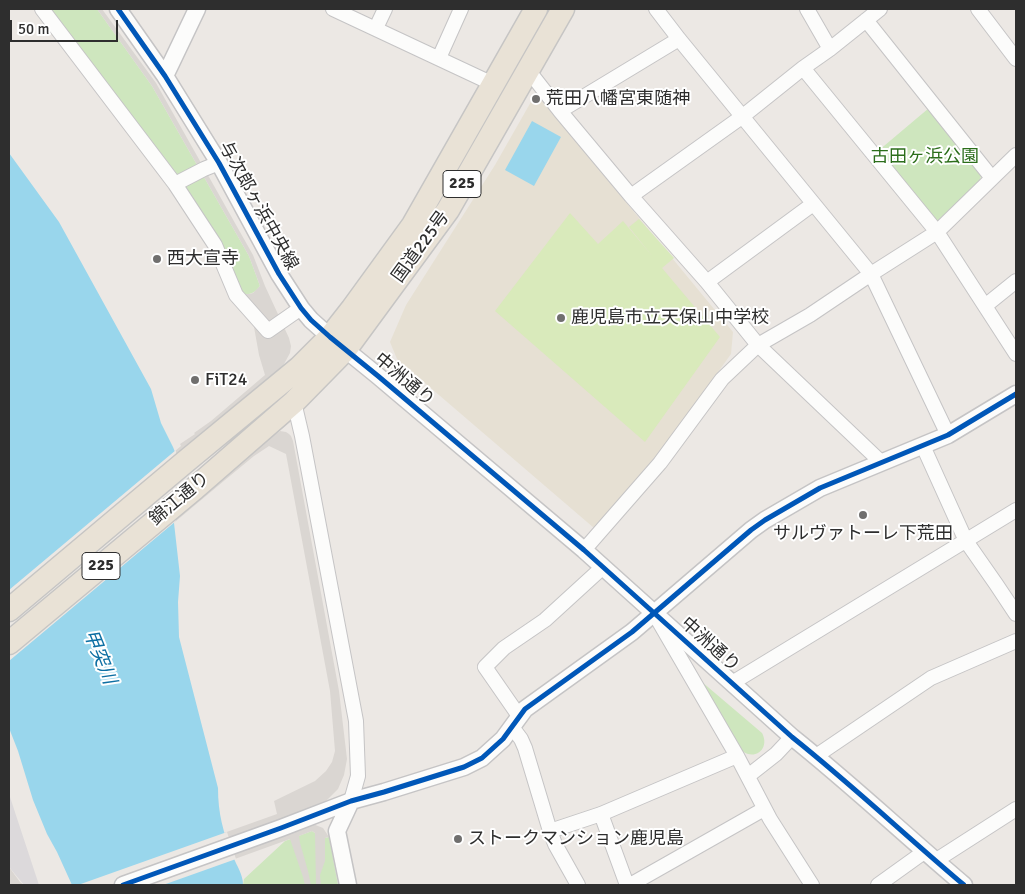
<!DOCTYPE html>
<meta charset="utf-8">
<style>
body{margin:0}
#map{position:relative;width:1025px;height:894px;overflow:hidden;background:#ece8e4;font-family:Signika,sans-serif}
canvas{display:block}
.frame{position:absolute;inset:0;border:10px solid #2e2e2e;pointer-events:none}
.scale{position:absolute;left:10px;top:20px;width:108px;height:22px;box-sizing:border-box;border:2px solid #2e2e2e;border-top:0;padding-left:6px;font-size:15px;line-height:18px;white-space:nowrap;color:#2e2e2e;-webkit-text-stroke:4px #fff;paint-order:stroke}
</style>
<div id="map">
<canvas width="1025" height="894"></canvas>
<div class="frame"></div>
<div class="scale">50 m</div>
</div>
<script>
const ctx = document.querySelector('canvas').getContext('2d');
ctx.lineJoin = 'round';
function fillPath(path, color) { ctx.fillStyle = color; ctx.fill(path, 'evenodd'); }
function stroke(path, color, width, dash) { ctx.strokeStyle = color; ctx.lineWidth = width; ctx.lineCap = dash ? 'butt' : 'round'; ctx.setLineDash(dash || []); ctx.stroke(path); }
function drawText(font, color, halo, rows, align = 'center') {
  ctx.font = font + ' Signika,"Noto Sans JP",sans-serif'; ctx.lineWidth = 4; ctx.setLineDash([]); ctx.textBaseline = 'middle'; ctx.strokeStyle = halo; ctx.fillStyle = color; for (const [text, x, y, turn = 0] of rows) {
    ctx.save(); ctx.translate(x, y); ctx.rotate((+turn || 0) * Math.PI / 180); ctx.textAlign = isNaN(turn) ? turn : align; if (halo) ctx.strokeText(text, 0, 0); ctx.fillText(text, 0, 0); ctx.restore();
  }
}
fillPath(new Path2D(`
 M 9,794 L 39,885 L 24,885 L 9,867 Z`), '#dcd9db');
fillPath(new Path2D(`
 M 536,93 L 733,332 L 731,354 L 659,454 L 594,528 L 397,359 L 390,342 L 406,305 L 495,165 Z`), '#e6e0d3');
fillPath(new Path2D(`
 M 50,9 L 97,9 L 152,86 L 249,256 L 260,286 C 255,293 250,295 242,294 L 221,243 L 177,174 Z
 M 929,108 L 981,174 L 980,184 L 940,222 L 933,221 L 878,151 Z
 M 702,682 L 762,733 C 770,748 756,761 742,751 L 701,683 Z
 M 312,831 L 315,833 L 321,839 L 329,837 L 338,885 L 243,885 L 244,879 L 285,841 Z`), '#cee6be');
fillPath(new Path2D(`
 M 570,213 L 598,244 L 623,221 L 653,257 L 629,227 L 639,219 L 674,258 L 662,268 L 720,337 L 645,442 L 495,311 Z`), '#d9eabb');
fillPath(new Path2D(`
 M 97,9 L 102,9 L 156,83 L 253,255 L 265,286 L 289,338 L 291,346 L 290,353 L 284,364 L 277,372 L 183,452 L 9,590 L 181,446 L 180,444 L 195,434 L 194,433 L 211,421 L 265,375 L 259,355 L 254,327 L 242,294 L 250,294 L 253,293 L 260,286 L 249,256 L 152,86 Z
 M 280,431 L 286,432 L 289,434 L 291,436 L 293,441 L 339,691 L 347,759 L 344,775 L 338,789 L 323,804 L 314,808 L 100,885 L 78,885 L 277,814 L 274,801 L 315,781 L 326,771 L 332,762 L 335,751 L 330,691 L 286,454 L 269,446 L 254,456 L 225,480 L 9,661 L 250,453 Z
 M 313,824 L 323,828 L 329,837 L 325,838 L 325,861 L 320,875 L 321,885 L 316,885 L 315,833 L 312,831 L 299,836 L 300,843 L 308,871 L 311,885 L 305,885 L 303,877 L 290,839 L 163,885 L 143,885 Z
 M 9,867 L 20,882 L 24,885 L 9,885 Z`), '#dad6d2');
fillPath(new Path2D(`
 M 532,121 L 561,137 L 534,186 L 505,170 Z
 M 9,153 L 59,222 L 151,389 L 161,423 L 173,447 L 175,452 L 174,523 L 180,576 L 178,602 L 179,637 L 218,788 C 218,813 223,833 233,856 C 237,867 243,874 243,885 L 72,885 L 57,852 L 47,834 L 33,800 L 18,751 L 9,728 Z`), '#99d6ec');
fillPath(new Path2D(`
 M 176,450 L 176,521 L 9,661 L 9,590 Z
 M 227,832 L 236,859 L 163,885 L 78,885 Z`), '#ece8e4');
const minor = new Path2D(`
 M 42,9 L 175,184 L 215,245 L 236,295 L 268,331 L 301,308
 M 333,9 L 493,84
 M 656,9 L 679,39 L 871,274 L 948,435
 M 807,9 L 830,49
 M 978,9 L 1016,59
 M 866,20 L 992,178
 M 376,28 L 385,9
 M 439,58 L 461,9
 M 803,68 L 937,232 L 1016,354
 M 528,70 L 560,111 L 631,196 L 707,282 L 758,345 L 882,463
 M 560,111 L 679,39
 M 175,184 L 204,169 L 219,163
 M 631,196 L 743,116 L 803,68 L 830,49 L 880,9
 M 707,282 L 813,204
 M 985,306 L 1016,281
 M 294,402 L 302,436 L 356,721 L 358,776 L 351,801
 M 923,446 L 966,541 L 996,584 L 1016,614
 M 584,550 L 660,463 L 722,379 L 758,345 L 810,315 L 871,274 L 937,232 L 1016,155
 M 658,620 L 737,756 L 770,819 L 812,885
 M 732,683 L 1016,510
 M 519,716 L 485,667 L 504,648 L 545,620 L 603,567
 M 512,727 L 521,739 L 525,748 L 550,831 L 555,844 L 578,885
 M 816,756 L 931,678 L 1016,641
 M 748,776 L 776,754 L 792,737
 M 601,814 L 627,885
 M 550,831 L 601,814 L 737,756
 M 935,861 L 1016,809
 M 630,885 L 764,809
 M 878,885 L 924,852`);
const tertiary = new Path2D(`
 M 118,9 L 165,76 L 219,163 L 279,274 L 301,308 L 311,320 L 330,337 L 378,376 L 584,550 L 792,737 C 851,784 906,836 964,885
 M 165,76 L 197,9
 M 123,885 L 281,828 L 351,801 L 384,792 L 464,767 L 482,758 L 503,739 L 525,709 L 632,632 L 751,530 L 765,520 L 820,488 L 948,435 L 1016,394
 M 348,885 L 337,831 L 351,801`);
const trunk = new Path2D(`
 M 9,610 L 185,462 L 299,368 L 330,337 L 352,309 L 413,225 L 536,9
 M 9,643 L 194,489 L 294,402 L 346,349 L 448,210 L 563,9`);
stroke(minor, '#c5c4c5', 16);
stroke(tertiary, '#c5c4c5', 19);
stroke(trunk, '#c6c5c4', 25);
stroke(minor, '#fcfcfb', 14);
stroke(tertiary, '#fcfcfb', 16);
stroke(trunk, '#e9e2d6', 22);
stroke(new Path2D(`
 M 118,9 L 165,76 L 219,163 L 279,274 L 301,308 L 311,320 L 330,337 L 378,376 L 584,550 L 792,737 C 851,784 906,836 964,885
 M 123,885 L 281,828 L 351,801 L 384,792 L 464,767 L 482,758 L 503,739 L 525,709 L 632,632 L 751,530 L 765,520 L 820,488 L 948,435 L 1016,394`), '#0057b8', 5);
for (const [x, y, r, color] of [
 [536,99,5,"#706f6e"],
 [157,259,5,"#706f6e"],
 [561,318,5,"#706f6e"],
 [195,380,5,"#706f6e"],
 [863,515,5,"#706f6e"],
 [458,839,5,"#706f6e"]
]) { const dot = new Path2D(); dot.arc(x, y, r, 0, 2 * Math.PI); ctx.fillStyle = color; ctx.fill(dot); stroke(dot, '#fff', 2); }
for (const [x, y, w] of [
 [462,184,38],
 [101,566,38]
]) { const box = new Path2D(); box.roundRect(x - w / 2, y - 13.5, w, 27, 4); ctx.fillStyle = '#fff'; ctx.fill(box); stroke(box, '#2e2e2e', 1); }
drawText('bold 16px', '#2e2e2e', null, [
 ["225",462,184],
 ["225",101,566]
]);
drawText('18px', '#2e2e2e', '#fff', [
 ["荒田八幡宮東随神",546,99],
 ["西大宣寺",167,259],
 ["鹿児島市立天保山中学校",571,318],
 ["FiT24",205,380],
 ["サルヴァトーレ下荒田",863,534,"center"],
 ["ストークマンション鹿児島",468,839]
], 'left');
drawText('18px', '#2c6e1b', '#fff', [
 ["古田ヶ浜公園",925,157]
]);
drawText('18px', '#2e2e2e', '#fff', [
 ["与次郎ヶ浜中央線",258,206,61],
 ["国道225号",421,247,-54],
 ["中洲通り",404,380,40],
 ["錦江通り",180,499,-40],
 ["中洲通り",710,645,42]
]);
drawText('italic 19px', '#0d6fa3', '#fff', [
 ["甲突川",99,657,68]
]);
</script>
